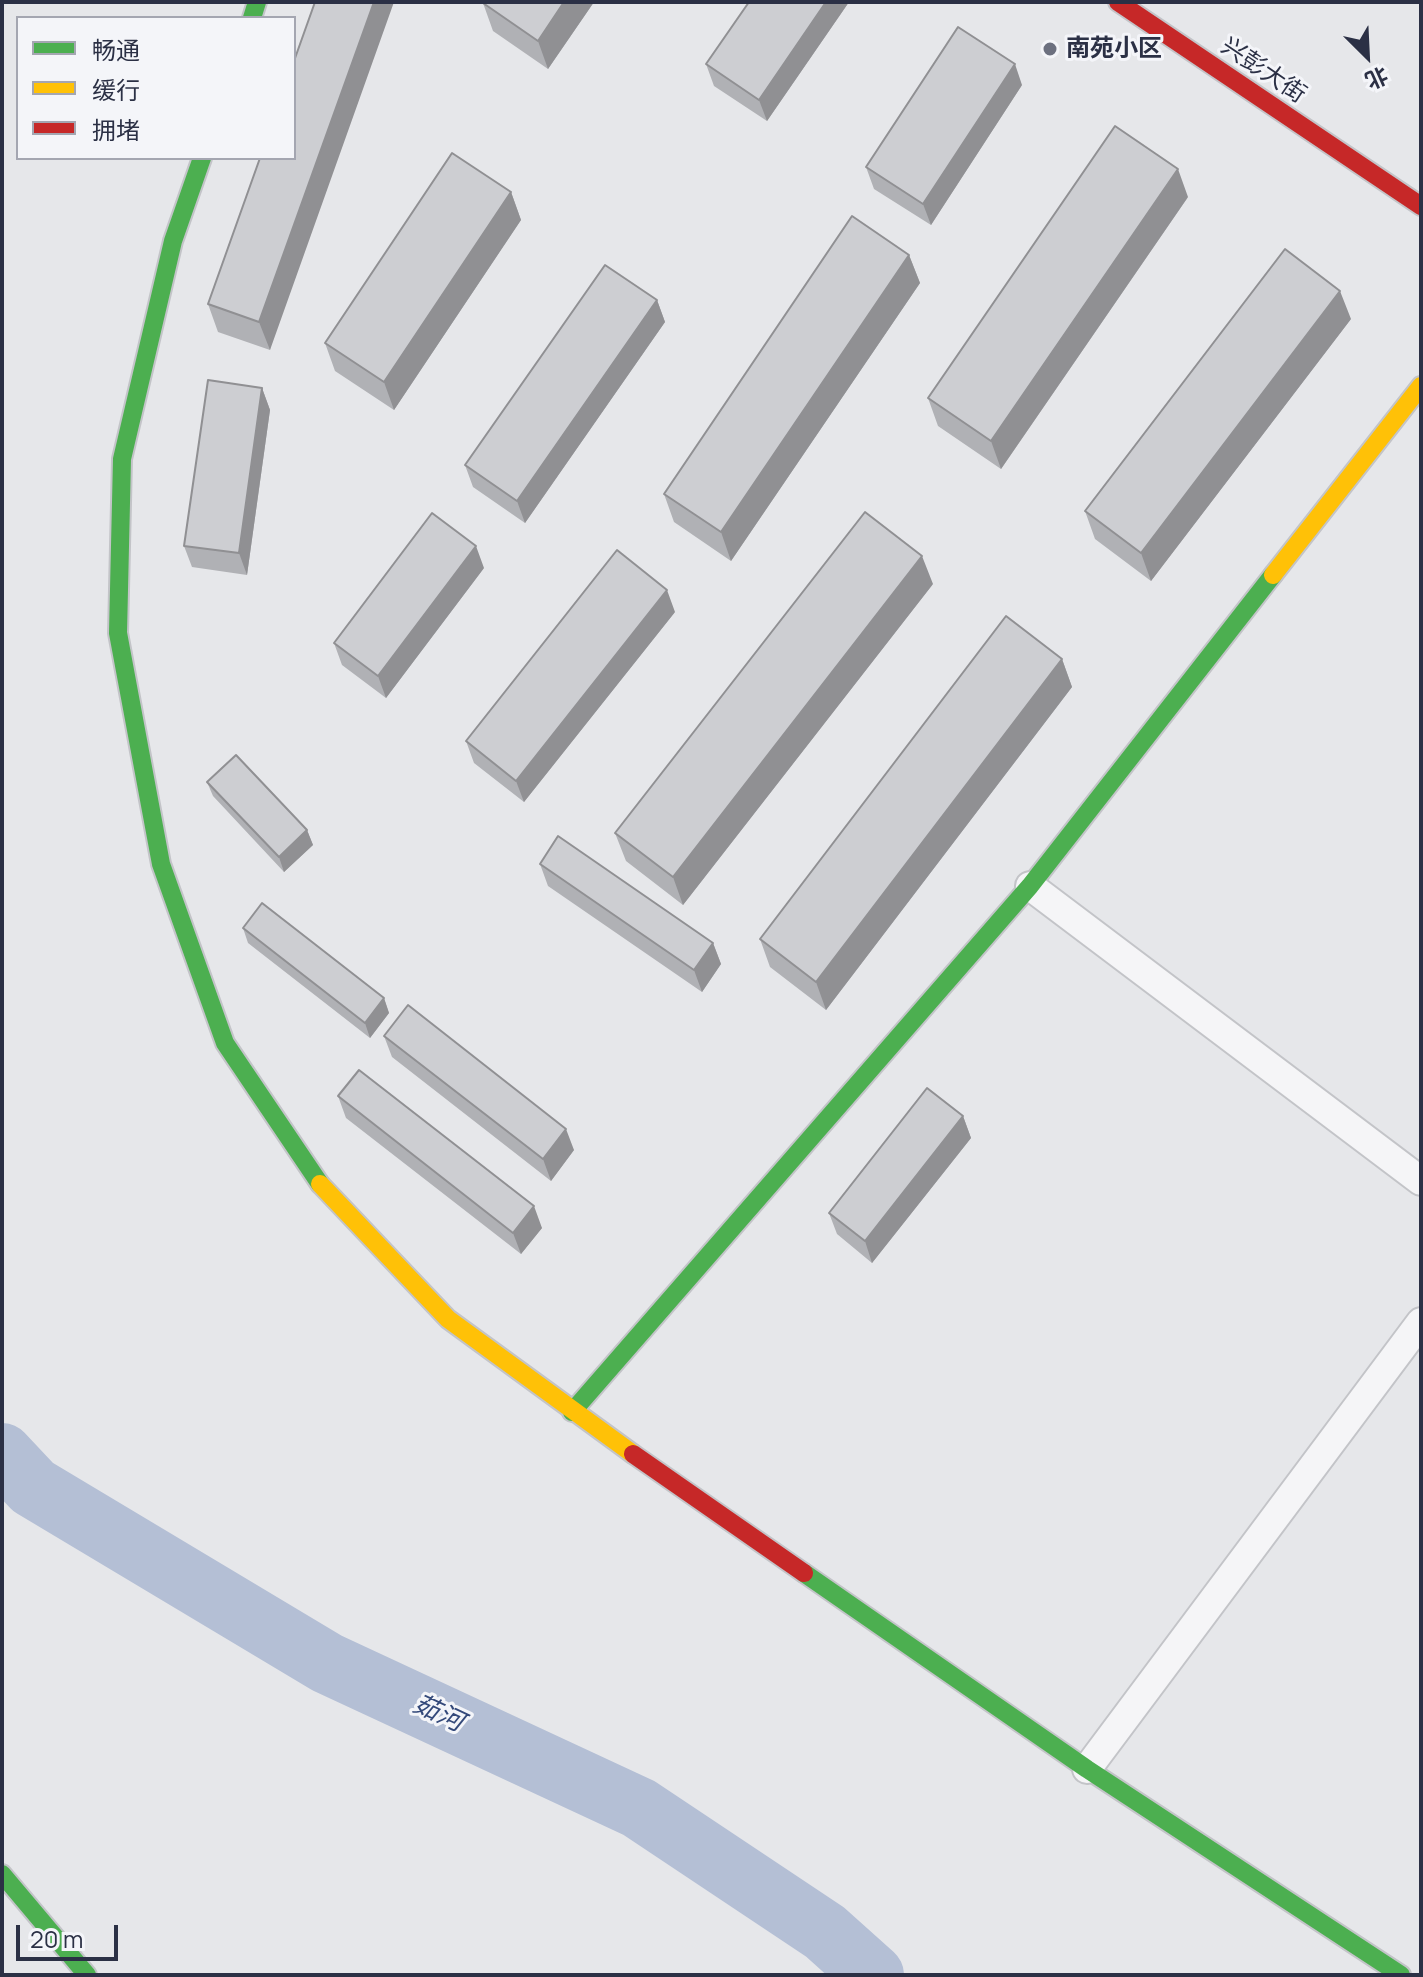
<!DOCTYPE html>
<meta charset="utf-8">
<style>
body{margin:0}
#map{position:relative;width:1423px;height:1977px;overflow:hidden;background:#e6e7ea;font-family:Manrope,"Noto Sans SC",sans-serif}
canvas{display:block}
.frame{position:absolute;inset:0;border:4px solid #2b3045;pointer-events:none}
.legend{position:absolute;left:16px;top:16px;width:280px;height:144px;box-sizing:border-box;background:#f4f5f9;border:2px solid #a4a6b1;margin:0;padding:10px 14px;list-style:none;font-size:24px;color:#2b3045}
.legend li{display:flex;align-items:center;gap:16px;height:40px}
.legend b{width:40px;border:2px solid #a4a6b1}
.north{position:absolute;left:1327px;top:16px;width:80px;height:80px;-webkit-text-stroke:6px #f4f5f9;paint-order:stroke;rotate:156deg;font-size:22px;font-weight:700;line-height:32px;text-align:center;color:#2b3045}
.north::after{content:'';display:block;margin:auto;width:28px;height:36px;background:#2b3045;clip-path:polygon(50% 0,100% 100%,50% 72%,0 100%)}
.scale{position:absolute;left:16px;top:1925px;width:102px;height:36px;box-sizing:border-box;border:4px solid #2b3045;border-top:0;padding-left:10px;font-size:24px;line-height:28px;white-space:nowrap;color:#2b3045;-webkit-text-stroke:6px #f4f5f9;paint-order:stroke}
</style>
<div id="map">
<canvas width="1423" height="1977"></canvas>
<div class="frame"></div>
<ul class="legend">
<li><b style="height:10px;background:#4caf50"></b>畅通</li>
<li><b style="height:10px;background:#ffc107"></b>缓行</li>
<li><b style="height:10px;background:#c62828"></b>拥堵</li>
</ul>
<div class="north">北</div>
<div class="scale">20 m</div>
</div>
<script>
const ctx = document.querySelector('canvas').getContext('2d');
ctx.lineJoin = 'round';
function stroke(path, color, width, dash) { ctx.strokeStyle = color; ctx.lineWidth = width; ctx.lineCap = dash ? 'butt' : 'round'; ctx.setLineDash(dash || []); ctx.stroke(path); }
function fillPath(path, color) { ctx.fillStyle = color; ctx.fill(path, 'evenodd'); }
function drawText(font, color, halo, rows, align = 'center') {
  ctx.font = font + ' Manrope,"Noto Sans SC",sans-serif'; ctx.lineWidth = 6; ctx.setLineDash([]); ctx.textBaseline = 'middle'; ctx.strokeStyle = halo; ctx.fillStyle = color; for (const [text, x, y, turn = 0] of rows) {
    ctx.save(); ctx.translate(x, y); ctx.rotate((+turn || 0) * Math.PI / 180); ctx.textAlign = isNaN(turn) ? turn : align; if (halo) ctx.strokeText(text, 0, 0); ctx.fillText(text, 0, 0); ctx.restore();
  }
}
stroke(new Path2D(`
 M 2,1454 L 33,1487 L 327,1663 L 639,1808 L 825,1932 L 873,1975`), '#b4bfd5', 62);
const street = new Path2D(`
 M 1030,886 L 1421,1181
 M 1087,1769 L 1421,1322`);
const fast = new Path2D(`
 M 252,18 L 257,2
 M 202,158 L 173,241 L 122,459 L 118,633 L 161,864 L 225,1043 L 320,1184
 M 572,1412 L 1030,886 L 1273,575
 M 804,1573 L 1087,1769 L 1401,1975
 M 2,1874 L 87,1975`);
const slow = new Path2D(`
 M 1273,575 L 1421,386
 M 320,1184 L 448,1319 L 633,1454`);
const jam = new Path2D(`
 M 1118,2 L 1421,206
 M 633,1454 L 804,1573`);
stroke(street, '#c3c4c8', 32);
stroke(fast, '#c3c4c8', 22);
stroke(slow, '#c3c4c8', 22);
stroke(jam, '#c3c4c8', 22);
stroke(street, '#f5f5f7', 28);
stroke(fast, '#4caf50', 18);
stroke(slow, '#ffc107', 18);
stroke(jam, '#c62828', 18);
fillPath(new Path2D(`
 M 315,2 L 270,350 L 218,332 L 208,304 Z
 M 484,2 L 594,2 L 548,69 L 493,31 L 483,3 Z
 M 749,2 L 849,2 L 767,121 L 714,86 L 706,64 Z
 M 1022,85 L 931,225 L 874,189 L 866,167 Z
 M 511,192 L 521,220 L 394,410 L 335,371 L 325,343 Z
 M 1188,197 L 1001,469 L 938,426 L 928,398 Z
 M 909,255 L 920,283 L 731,561 L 674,522 L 664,494 Z
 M 657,300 L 665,322 L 525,523 L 473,487 L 465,465 Z
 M 1351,319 L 1151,581 L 1095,539 L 1085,511 Z
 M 262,388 L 270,410 L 247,575 L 192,567 L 184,546 Z
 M 484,568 L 386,698 L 342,665 L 334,643 Z
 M 933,584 L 683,905 L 626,861 L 615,833 Z
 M 675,612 L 524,802 L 474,763 L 466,741 Z
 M 1062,659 L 1072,687 L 826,1010 L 770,967 L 760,939 Z
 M 207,782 L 307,830 L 313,845 L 284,872 L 213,796 Z
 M 540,864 L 713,943 L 721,964 L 702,992 L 548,886 Z
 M 243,928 L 384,998 L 389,1013 L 370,1038 L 248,943 Z
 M 384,1036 L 574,1150 L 551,1181 L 392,1057 Z
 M 338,1096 L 542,1228 L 521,1254 L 346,1118 Z
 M 963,1116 L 971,1138 L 872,1263 L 837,1234 L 829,1213 Z`), '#b0b1b5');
fillPath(new Path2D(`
 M 374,2 L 394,2 L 270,350 L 259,322 Z
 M 564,2 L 594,2 L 548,69 L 538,41 Z
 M 826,2 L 849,2 L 767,121 L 759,100 Z
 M 1015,64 L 1022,85 L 931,225 L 923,204 Z
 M 1178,169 L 1188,197 L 1001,469 L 991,441 Z
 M 511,192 L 521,220 L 394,410 L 384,382 Z
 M 909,255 L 920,283 L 731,561 L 721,532 Z
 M 1340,291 L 1351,319 L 1151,581 L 1141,553 Z
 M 657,300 L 665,322 L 525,523 L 517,501 Z
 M 262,388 L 270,410 L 247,575 L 239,553 Z
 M 476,546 L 484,568 L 386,698 L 378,676 Z
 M 922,556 L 933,584 L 683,905 L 673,877 Z
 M 667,590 L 675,612 L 524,802 L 516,781 Z
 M 1062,659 L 1072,687 L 826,1010 L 816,982 Z
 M 307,830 L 313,845 L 284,872 L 279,857 Z
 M 713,943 L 721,964 L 702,992 L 694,970 Z
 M 384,998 L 389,1013 L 370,1038 L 365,1023 Z
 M 963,1116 L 971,1138 L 872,1263 L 865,1241 Z
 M 566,1129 L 574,1150 L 551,1181 L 543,1159 Z
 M 534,1206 L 542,1228 L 521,1254 L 513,1233 Z`), '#909093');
const building = new Path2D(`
 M 315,2 L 374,2 L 259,322 L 208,304 L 260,158 L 294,158 L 294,61 Z
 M 484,2 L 564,2 L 538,41 L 483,3 Z
 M 749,2 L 826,2 L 759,100 L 706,64 Z
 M 958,27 L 1015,64 L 923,204 L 866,167 Z
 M 1115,126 L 1178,169 L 991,441 L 928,398 Z
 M 452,153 L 511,192 L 384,382 L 325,343 Z
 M 852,216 L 909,255 L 721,532 L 664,494 Z
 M 1285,249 L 1340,291 L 1141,553 L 1085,511 Z
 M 605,265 L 657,300 L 517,501 L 465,465 Z
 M 208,380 L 262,388 L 239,553 L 184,546 Z
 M 865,512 L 922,556 L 673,877 L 615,833 Z
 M 432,513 L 476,546 L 378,676 L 334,643 Z
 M 617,550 L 667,590 L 516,781 L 466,741 Z
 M 1006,616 L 1062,659 L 816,982 L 760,939 Z
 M 236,755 L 307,830 L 279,857 L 207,782 Z
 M 558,836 L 713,943 L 694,970 L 540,864 Z
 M 262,903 L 384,998 L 365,1023 L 243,928 Z
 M 408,1005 L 566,1129 L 543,1159 L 384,1036 Z
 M 359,1070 L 534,1206 L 513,1233 L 338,1096 Z
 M 927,1088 L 963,1116 L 865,1241 L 829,1213 Z`);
fillPath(building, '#cdced2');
stroke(building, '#909093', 2);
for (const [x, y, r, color] of [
 [1050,49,8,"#6c707f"]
]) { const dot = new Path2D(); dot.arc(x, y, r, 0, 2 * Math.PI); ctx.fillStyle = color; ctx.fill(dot); stroke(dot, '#f4f5f9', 3); }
drawText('bold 24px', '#2b3045', '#f4f5f9', [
 ["南苑小区",1066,49]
], 'left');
drawText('24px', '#2b3045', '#f4f5f9', [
 ["兴彭大街",1263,71,34]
]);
drawText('italic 26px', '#34497a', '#f4f5f9', [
 ["茹河",438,1714,25]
]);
</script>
